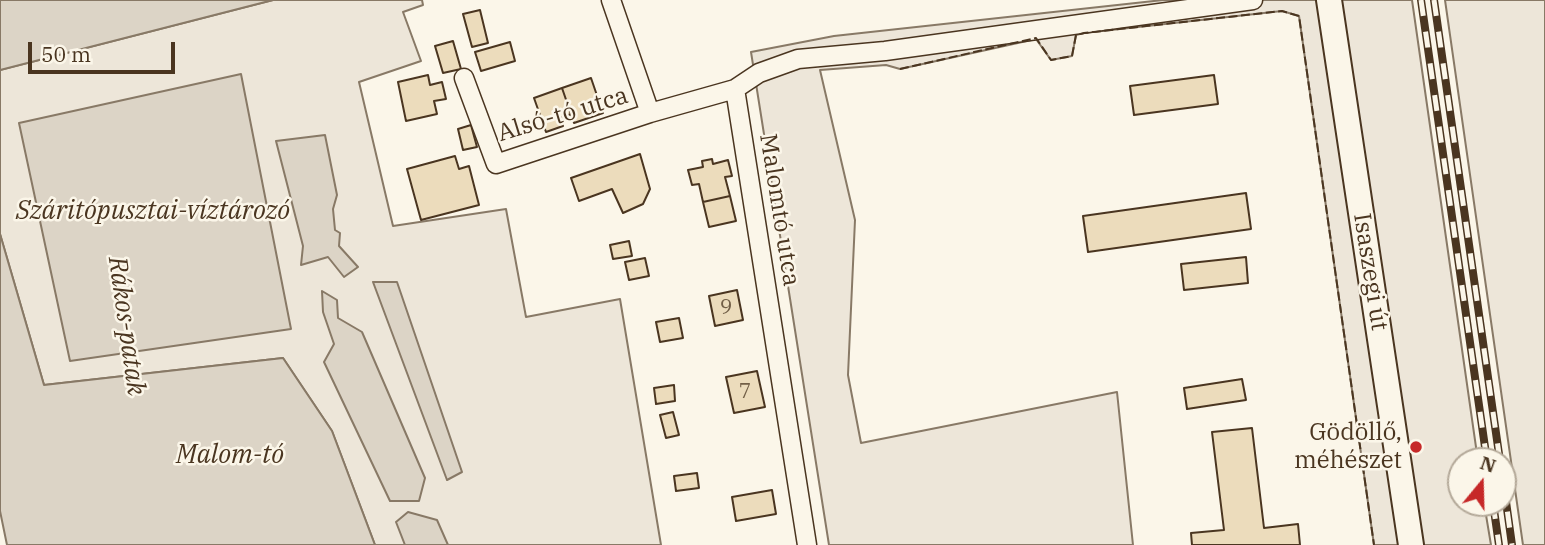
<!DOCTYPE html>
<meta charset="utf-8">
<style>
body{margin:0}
#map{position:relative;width:1545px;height:545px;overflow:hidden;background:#fbf6e9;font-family:"IBM Plex Serif",serif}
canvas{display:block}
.north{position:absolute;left:1447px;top:447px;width:70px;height:70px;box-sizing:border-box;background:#fbf6e9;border:2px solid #b4a999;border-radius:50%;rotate:19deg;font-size:19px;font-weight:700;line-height:28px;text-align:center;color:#4a3520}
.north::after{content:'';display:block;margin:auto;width:24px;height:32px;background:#c62828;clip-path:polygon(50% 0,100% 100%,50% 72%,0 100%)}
.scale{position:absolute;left:28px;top:42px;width:147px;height:32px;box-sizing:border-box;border:4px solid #4a3520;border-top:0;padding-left:9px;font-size:21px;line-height:24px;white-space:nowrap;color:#4a3520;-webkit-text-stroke:5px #fbf6e9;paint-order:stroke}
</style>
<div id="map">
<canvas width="1545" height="545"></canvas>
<div class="north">N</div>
<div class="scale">50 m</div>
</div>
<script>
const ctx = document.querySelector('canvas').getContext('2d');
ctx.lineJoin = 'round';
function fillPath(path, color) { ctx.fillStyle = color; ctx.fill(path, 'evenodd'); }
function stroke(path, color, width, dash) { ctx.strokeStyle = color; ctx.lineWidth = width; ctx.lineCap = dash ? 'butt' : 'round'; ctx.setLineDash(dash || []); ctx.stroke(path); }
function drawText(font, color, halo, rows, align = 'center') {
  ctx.font = font + ' "IBM Plex Serif",serif'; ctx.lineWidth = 5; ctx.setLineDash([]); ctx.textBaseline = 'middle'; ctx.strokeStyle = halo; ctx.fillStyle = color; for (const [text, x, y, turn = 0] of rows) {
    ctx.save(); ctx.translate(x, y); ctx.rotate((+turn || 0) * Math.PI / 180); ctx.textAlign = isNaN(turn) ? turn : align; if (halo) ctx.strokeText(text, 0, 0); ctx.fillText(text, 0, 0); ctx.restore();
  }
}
const green = new Path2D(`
 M 273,0 L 422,0 L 423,5 L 403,12 L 421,61 L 359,82 L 393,226 L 506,209 L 526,317 L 620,299 L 661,545 L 375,545 L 332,431 L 283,358 L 44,385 L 0,234 L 0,70 Z
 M 1163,0 L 1412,0 L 1478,461 L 1461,461 L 1461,503 L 1484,503 L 1491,545 L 1374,545 L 1299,16 L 1282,11 L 1084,33 L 1076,35 L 1072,56 L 1051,60 L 1036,39 L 900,69 L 886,65 L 820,70 L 855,220 L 848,375 L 861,443 L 1117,392 L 1133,545 L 829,545 L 751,52 L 834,36 Z
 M 1445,0 L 1545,0 L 1545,545 L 1523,545 Z`);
fillPath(green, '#ede6d9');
stroke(green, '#887966', 2);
const water = new Path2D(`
 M 0,0 L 273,0 L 0,70 Z
 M 241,74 L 291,329 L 70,361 L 19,123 Z
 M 325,135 L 337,195 L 333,209 L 335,230 L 340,233 L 339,246 L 358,267 L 344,277 L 328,257 L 301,265 L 303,246 L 276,141 Z
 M 0,234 L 44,385 L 283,358 L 332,431 L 375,545 L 7,545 L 0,511 Z
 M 373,282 L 397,282 L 462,472 L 447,480 Z
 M 322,291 L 337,300 L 338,318 L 362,332 L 425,478 L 419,501 L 390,501 L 324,362 L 334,344 L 323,312 Z
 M 408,512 L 437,520 L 448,545 L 405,545 L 396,522 Z`);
fillPath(water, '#dcd4c6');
stroke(water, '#887966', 2);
stroke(new Path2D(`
 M 129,347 L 134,381`), '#dcd4c6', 6);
const building = new Path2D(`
 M 480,10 L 488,43 L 472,47 L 463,14 Z
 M 453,41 L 461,69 L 443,73 L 435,46 Z
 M 510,42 L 515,61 L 481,71 L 475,52 Z
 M 428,75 L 430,85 L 442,82 L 446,99 L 434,101 L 437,114 L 406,121 L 398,82 Z
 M 1214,75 L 1218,104 L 1134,115 L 1130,86 Z
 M 591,78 L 603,113 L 574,123 L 562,88 Z
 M 562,88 L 571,114 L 560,118 L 563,126 L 546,132 L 534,98 Z
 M 471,125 L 477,147 L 463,150 L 458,129 Z
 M 640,154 L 650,189 L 643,204 L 623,213 L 612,189 L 579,201 L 571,178 Z
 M 455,156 L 459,169 L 469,166 L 479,205 L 421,220 L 407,169 Z
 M 712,159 L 713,164 L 728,160 L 732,176 L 725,177 L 730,196 L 703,202 L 699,184 L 692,185 L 688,170 L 703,167 L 702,161 Z
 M 1246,193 L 1251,229 L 1088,252 L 1083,216 Z
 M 730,196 L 736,221 L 709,227 L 703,202 Z
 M 629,241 L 632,256 L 613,259 L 610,245 Z
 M 1246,257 L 1248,283 L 1184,290 L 1181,264 Z
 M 645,258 L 649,276 L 629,280 L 625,262 Z
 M 737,290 L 743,320 L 715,326 L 709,296 Z
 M 679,318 L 683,338 L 660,342 L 656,322 Z
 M 757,371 L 765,407 L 734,413 L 726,377 Z
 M 1242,379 L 1246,400 L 1187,409 L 1184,388 Z
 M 674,385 L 675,401 L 656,404 L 654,388 Z
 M 673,412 L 679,435 L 666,438 L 660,415 Z
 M 1252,428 L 1264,528 L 1298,524 L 1300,545 L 1192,545 L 1191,533 L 1224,530 L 1212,432 Z
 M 697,473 L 699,488 L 676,491 L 674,476 Z
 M 772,490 L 776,514 L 736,521 L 732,497 Z`);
fillPath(building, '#ecdcbc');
stroke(building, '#4a3520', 2);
const street = new Path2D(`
 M 611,0 L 650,113 L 735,89 L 807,545
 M 464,78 L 496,164 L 650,113
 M 735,89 L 759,73 L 798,59 L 885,51 L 1253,0`);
const secondary = new Path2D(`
 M 1329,0 L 1411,545`);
stroke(street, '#4a3520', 21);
stroke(secondary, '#4a3520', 28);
stroke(street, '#fbf6e9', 18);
stroke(secondary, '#fbf6e9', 24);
const rail = new Path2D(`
 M 1421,0 L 1487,461
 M 1434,0 L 1500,461
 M 1503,480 L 1512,545
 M 1493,503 L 1499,545`);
stroke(rail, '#4a3520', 8);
stroke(rail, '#fbf6e9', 5, [16]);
stroke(new Path2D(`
 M 900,69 L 1036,38 L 1051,60 L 1072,56 L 1076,35 L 1084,33 L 1282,11 L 1299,16 L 1374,545`), '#4a3520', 2, [9, 3.5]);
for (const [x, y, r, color] of [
 [1416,447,7,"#c62828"]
]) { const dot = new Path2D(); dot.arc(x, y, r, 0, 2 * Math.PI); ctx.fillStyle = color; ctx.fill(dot); stroke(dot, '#fbf6e9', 2.5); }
drawText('21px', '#725f47', null, [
 ["9",726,308],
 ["7",745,392]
]);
drawText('24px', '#4a3520', '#fbf6e9', [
 ["Alsó-tó utca",563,115,-17],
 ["Malomtó utca",779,210,81],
 ["Isaszegi út",1370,272,81]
]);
drawText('24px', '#4a3520', '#fbf6e9', [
 ["Gödöllő,",1402,433],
 ["méhészet",1402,461]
], 'right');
drawText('italic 26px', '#4a3520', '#fbf6e9', [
 ["Száritópusztai-víztározó",153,211],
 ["Rákos-patak",126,326,82],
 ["Malom-tó",230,455]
]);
</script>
